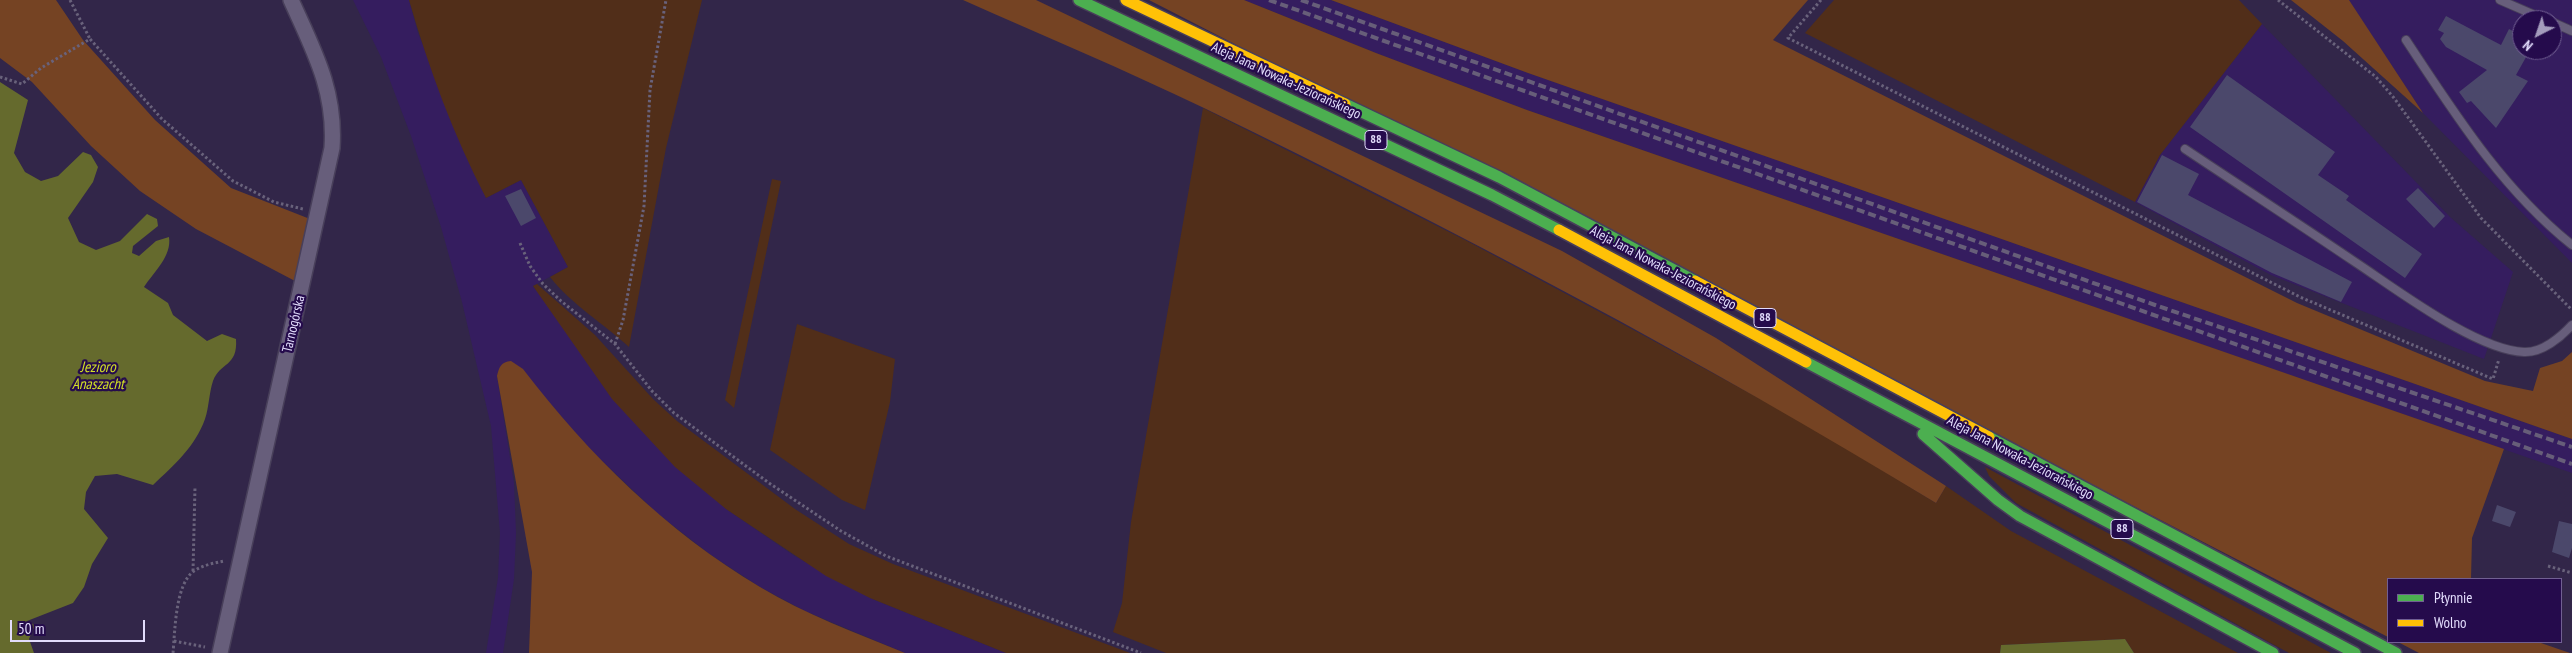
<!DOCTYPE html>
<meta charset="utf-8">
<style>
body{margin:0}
#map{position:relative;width:2572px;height:653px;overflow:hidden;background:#322649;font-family:"PT Sans Narrow",sans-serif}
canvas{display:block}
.legend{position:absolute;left:2387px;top:578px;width:175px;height:65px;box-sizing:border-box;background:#250b4c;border:1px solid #715f92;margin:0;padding:6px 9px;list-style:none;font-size:15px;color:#e2dcfc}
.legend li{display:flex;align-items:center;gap:10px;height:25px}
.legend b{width:25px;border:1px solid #715f92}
.north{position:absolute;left:2512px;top:10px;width:50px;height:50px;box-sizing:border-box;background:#250b4c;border:1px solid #715f92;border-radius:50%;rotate:221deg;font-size:14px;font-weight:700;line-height:20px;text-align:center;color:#e2dcfc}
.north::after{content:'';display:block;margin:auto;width:18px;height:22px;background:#a49cbd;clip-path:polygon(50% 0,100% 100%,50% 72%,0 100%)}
.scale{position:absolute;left:10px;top:620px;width:135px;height:22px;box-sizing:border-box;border:2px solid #e2dcfc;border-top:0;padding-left:6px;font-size:15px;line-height:18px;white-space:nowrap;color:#e2dcfc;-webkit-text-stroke:4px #250b4c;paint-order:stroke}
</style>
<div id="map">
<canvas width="2572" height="653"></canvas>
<ul class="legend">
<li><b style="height:6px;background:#4caf50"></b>Płynnie</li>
<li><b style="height:6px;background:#ffc107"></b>Wolno</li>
</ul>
<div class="north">N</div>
<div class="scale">50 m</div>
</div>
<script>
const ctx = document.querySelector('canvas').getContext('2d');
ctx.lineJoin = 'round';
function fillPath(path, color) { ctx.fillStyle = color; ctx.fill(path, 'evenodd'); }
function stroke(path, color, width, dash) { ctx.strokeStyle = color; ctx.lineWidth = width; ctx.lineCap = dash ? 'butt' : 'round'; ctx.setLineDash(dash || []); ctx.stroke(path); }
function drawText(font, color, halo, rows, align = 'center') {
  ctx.font = font + ' "PT Sans Narrow",sans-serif'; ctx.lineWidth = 4.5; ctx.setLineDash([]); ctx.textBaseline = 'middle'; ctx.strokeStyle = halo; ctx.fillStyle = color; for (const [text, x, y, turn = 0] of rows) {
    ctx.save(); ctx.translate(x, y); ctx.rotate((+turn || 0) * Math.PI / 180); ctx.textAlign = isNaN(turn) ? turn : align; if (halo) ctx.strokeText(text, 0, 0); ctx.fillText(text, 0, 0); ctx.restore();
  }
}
fillPath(new Path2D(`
 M 353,0 L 409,0 L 418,33 L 486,198 L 521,180 L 568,267 L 533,286 L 726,509 L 793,555 L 870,598 L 1006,653 L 905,653 L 805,611 L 760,587 L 711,555 L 658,514 L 581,441 L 552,406 L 497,376 L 514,483 L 516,533 L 514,579 L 503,653 L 486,653 L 498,578 L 500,533 L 491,426 L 462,302 L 441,227 L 411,136 L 381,57 Z
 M 1244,0 L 1331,0 L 1528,73 L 2572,439 L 2572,473 L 1527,110 L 1376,53 Z
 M 2348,0 L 2572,0 L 2572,263 L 2423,113 ZM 2522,20 L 2552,20 L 2552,50 L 2522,50 Z
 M 2262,24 L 2450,217 L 2513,272 L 2484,359 L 2271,275 L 2135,202 L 2160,155 Z`), '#351d5f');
fillPath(new Path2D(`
 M 409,0 L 702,0 L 666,148 L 629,347 C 603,323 571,304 550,277 L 568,267 L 521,180 L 486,198 C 453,134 429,69 409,0 Z
 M 1834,0 L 2239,0 L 2262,24 L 2160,155 L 2135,202 L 1805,33 Z
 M 1203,108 L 1467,241 L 1628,327 L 1810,426 L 1936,503 L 1946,486 L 2011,531 L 2238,653 L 2134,653 L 2125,639 L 2001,645 L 2000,653 L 1166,653 L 1113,632 L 1122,603 L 1131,522 Z
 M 772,179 L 781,181 L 734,408 L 725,400 Z
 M 537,284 L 595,335 L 653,399 L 677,421 L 795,509 L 849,544 L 893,564 L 1130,653 L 1006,653 L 870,598 L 826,576 L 726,509 L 675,467 L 612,399 L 533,286 Z
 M 797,324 L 895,359 L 890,402 L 865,510 L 842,500 L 770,450 Z
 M 1985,467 L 2331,653 L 2289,653 L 2016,503 L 1989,476 Z`), '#512e19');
fillPath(new Path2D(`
 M 0,0 L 56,0 L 83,40 L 155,120 L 231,188 L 310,219 L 295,281 L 196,229 L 140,191 L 91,146 L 32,82 L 0,58 Z
 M 963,0 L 1036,0 L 1562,251 L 1716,338 L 1946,486 L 1936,503 C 1700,359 1453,229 1204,108 C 1125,70 1044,36 963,0 Z
 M 1149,0 L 1244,0 L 1376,53 L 1527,110 L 2504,449 L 2472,538 L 2471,579 L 2388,579 L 2388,637 Z
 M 1331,0 L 1808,0 L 1773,40 L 2297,303 L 2485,381 L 2533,391 L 2540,368 L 2562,361 L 2572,352 L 2572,439 L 1528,73 Z
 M 2291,0 L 2349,0 L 2423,113 L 2343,41 Z
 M 511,361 L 523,369 C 589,455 666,531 760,587 C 805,614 856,633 905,653 L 529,653 L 532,572 L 497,376 C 499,367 501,362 511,361 Z
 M 2398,642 L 2538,642 L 2570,653 L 2419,653 Z`), '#754323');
fillPath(new Path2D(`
 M 0,82 L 28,100 L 14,153 L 25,172 L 41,181 L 58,176 L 83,152 L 91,155 L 98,167 L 93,182 L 68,218 L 79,242 L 96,250 L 120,241 L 147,214 L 157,219 L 158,226 L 133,246 L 132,253 L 139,256 L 156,241 L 169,237 C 172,256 154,272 144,287 L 168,303 L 173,315 L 207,341 L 222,334 L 236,339 C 238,367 220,362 213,381 C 209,393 209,407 205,419 C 195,447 174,465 153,485 L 117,474 L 95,476 L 86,492 L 84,509 L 108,538 L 92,564 L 84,587 L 73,603 L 27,621 L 35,625 L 29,639 L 34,653 L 0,653 Z
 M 2125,639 L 2134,653 L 2000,653 L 2001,645 Z`), '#656a2d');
fillPath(new Path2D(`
 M 2446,16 L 2501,45 L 2509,29 L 2522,36 L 2522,50 L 2530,50 L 2516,75 L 2528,81 L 2496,128 L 2471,101 L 2467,103 L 2459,92 L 2487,70 L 2446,47 L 2440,39 L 2444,33 L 2438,30 Z
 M 2227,75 L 2335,152 L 2318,175 L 2349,196 L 2346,200 L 2422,254 L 2405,278 L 2190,127 Z
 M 2162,155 L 2199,174 L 2188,195 L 2352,282 L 2341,302 L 2272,273 L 2137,202 Z
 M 2418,188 L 2445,216 L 2434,228 L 2406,199 Z
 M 521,189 L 536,218 L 521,226 L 505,196 Z
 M 2497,505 L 2516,512 L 2510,527 L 2492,521 Z
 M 2559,521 L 2572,524 L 2572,548 L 2569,558 L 2552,552 Z`), '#4b486b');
const lane = new Path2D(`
 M 2500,0 L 2546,20
 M 2552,22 L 2572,31
 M 2406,40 C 2455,114 2502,189 2572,245
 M 2185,149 C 2242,187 2299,224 2355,262 C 2396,289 2476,350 2524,352 C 2542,353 2561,337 2572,325`);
const street = new Path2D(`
 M 220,653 L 332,148 C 336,91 314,51 291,0`);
const fast = new Path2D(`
 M 1079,0 L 1492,195 L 1559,230
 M 1345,104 L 1499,177 L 1695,281
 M 1806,362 L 2355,653
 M 1923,434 L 1998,500 L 2020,516 L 2273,653
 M 1989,437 L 2396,653`);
const slow = new Path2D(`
 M 1126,0 L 1345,104
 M 1559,230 L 1806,362
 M 1695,281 L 1989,437`);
stroke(lane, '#483f5a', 10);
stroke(street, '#483f5a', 18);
stroke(fast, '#483f5a', 14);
stroke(slow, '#483f5a', 14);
stroke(new Path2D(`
 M 70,0 L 90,39
 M 1821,0 L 1788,38 L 2300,297 L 2493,379 L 2499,359
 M 2278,0 L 2376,77 L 2394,98 L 2481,218 L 2572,310
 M 0,77 L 22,84 L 41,68 L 90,39 L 162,119 L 233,181 L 274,202 L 303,209
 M 520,243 L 530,266 L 543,284 L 561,301 L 615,344 L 652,391 L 674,413 L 769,483 L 841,531 L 886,556 L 1141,653
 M 615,344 L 623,320 L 644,206 L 650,90 L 666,0
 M 2548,566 L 2572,573
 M 193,571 L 195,487
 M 174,641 L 205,647
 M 173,653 C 175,632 175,584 194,571 C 203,565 214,563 224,561`), '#69627b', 3, [2.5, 2.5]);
stroke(lane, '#675e7b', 8);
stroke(street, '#675e7b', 15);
stroke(fast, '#4caf50', 11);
stroke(slow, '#ffc107', 11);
stroke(new Path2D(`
 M 1269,0 L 2572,464
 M 1301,0 L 2155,305 L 2572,447`), '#675e79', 4, [8, 4]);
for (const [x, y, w] of [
 [1376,140,22],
 [1765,318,22],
 [2122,529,22]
]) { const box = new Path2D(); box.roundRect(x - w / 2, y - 9.5, w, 19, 4); ctx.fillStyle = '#250b4c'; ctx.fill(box); stroke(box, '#e2dcfc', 1); }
drawText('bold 12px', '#e2dcfc', null, [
 ["88",1376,140],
 ["88",1765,318],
 ["88",2122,529]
]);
drawText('14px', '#e2dcfc', '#250b4c', [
 ["Aleja Jana Nowaka-Jeziorańskiego",1286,81,25],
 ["Aleja Jana Nowaka-Jeziorańskiego",1663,268,28],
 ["Tarnogórska",294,324,-77],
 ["Aleja Jana Nowaka-Jeziorańskiego",2020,458,28]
]);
drawText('italic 15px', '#d3e126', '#250b4c', [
 ["Jezioro",98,368],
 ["Anaszacht",98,385]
]);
</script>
